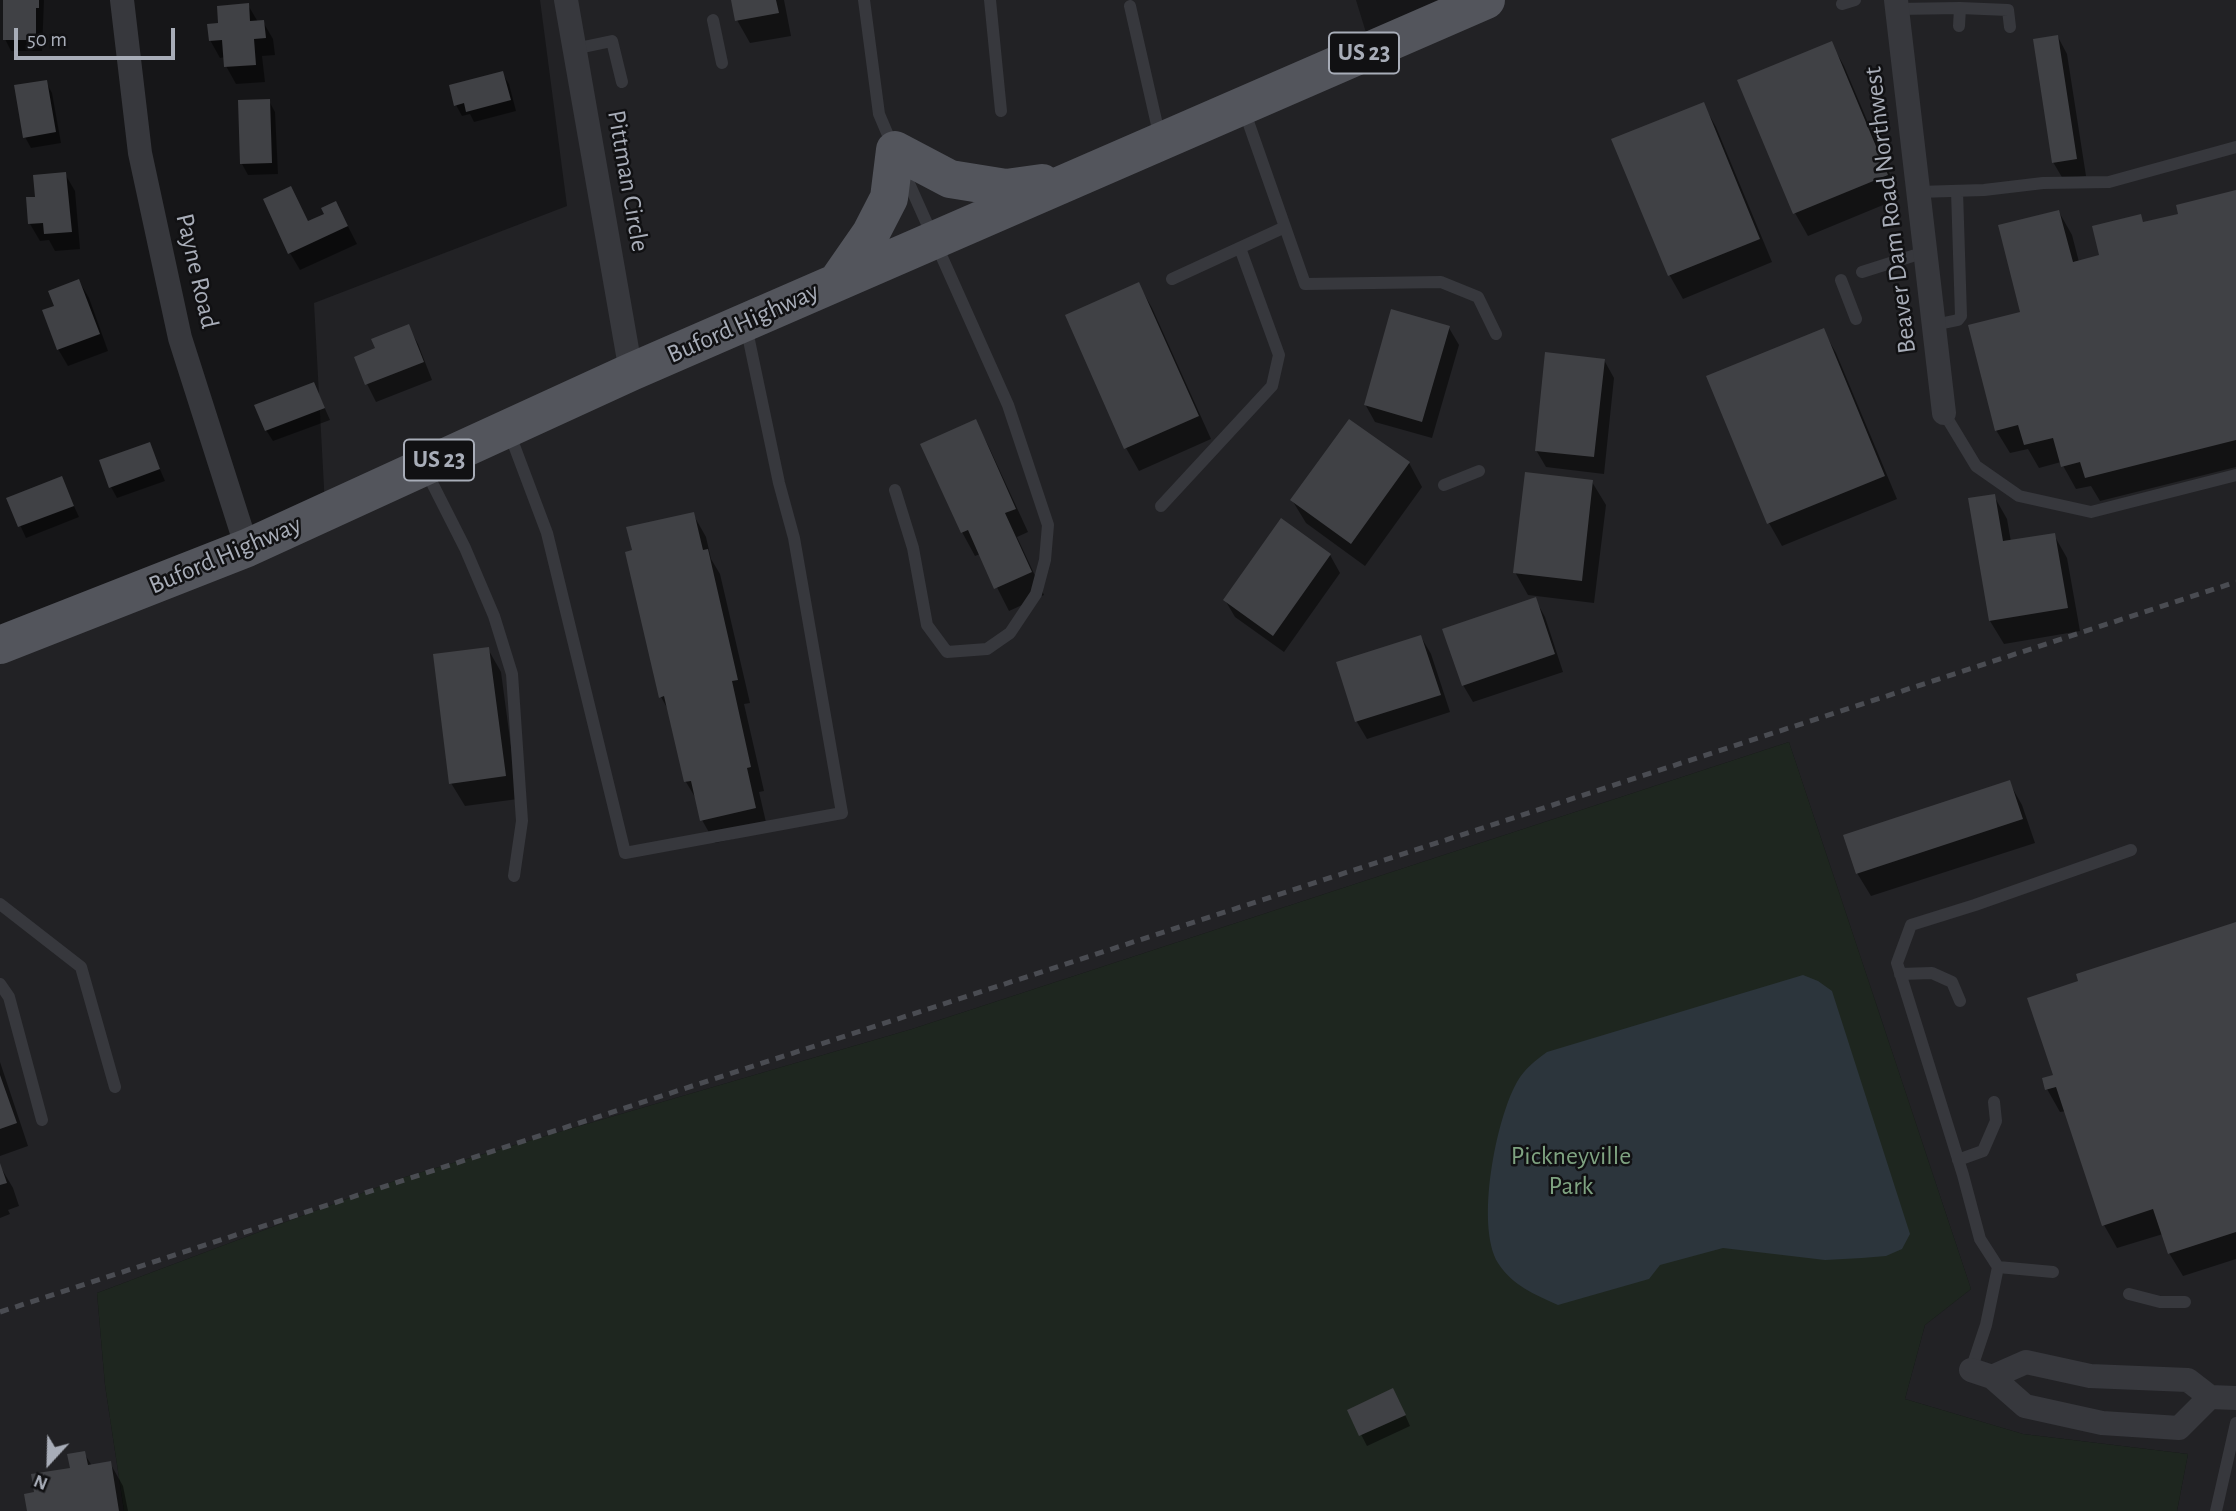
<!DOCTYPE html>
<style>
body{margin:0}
#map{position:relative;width:2236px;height:1511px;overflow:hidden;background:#161618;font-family:"Alegreya Sans",sans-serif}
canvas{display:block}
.north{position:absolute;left:14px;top:1427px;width:70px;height:70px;-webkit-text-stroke:5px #111113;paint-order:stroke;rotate:202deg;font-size:19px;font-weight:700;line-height:28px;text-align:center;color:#a8adb8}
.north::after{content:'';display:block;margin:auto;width:24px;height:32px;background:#a8adb8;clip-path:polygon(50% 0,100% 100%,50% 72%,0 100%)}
.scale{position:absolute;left:14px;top:28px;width:161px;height:32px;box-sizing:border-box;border:4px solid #a8adb8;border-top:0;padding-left:9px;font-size:21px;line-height:24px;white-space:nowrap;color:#a8adb8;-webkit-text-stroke:5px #111113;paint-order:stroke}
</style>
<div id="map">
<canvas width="2236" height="1511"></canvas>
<div class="north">N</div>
<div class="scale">50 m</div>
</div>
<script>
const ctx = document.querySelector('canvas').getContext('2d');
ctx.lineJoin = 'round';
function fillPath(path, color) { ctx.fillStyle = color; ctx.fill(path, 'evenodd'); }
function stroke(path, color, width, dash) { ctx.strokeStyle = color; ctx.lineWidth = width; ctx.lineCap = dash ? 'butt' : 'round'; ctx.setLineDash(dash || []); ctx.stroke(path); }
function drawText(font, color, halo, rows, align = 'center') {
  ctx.font = font + ' "Alegreya Sans",sans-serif'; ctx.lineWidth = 5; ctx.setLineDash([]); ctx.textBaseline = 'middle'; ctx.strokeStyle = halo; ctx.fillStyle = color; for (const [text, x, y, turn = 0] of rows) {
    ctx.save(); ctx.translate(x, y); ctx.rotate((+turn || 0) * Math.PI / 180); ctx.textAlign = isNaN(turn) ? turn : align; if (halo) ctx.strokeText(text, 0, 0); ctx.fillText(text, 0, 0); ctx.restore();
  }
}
fillPath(new Path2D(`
 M 540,0 L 1356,0 L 1368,39 L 1457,0 L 2236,0 L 2236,1511 L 2177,1511 L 2188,1454 L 2023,1434 L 1905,1399 L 1925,1325 L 1971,1289 L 1789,742 L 912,1029 L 405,1177 L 97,1293 L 105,1385 L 124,1511 L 0,1511 L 0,644 L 325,506 L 314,303 L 567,206 Z`), '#222225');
fillPath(new Path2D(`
 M 1789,742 L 1971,1289 L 1925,1325 L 1905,1399 L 2023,1434 L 2188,1454 L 2177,1511 L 124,1511 L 105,1385 L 97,1293 L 405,1177 L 912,1029 Z`), '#1e261f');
fillPath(new Path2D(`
 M 1803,975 L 1818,981 L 1832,991 L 1910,1234 L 1902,1249 L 1886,1256 L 1862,1258 L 1825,1260 L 1723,1248 L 1660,1265 L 1649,1279 L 1558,1305 C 1534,1294 1513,1286 1498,1263 C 1475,1225 1496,1119 1517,1082 C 1525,1068 1535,1061 1547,1052 Z`), '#2c353c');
fillPath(new Path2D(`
 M 4,0 L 44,0 L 42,51 L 11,51 L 5,39 Z
 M 733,0 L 784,0 L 791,36 L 750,43 L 737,20 Z
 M 248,5 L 258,22 L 263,22 L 273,39 L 275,55 L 262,56 L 265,82 L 236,84 L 226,66 L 225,57 L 220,58 L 210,40 L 220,25 Z
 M 2058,37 L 2067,54 L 2086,176 L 2063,179 L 2053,162 Z
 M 1831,43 L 1844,66 L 1900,198 L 1808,236 L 1795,213 L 1739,81 Z
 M 502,73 L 509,84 L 516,111 L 474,122 L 470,114 L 462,116 L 456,105 Z
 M 46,82 L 52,93 L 61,143 L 31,148 L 25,137 Z
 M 269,101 L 275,112 L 278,174 L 248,175 L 242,164 L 239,102 Z
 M 1703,104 L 1716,127 L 1772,262 L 1683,299 L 1670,276 L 1614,140 Z
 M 65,174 L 75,191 L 80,249 L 55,251 L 49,240 L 40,241 L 30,224 L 37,198 Z
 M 291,188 L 309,223 L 326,215 L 336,203 L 357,244 L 300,270 L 290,253 Z
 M 2236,192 L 2236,467 L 2100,501 L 2091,486 L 2076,489 L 2061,462 L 2039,468 L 2028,449 L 2010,453 L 1996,430 L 2022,313 L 2059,212 L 2072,235 L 2079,262 L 2101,257 L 2140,216 L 2144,224 L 2181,215 Z
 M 79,281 L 89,298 L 108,351 L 68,366 L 58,349 L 56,307 Z
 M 1139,285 L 1152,308 L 1211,439 L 1139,471 L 1126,448 Z
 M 408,326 L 418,344 L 432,380 L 376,402 L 367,384 L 377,349 Z
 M 1449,328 L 1459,345 L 1432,438 L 1375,422 L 1365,404 Z
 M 1823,330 L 1836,353 L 1897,499 L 1782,546 L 1769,523 L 1709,377 Z
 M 1604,360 L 1614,378 L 1604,474 L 1546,467 L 1536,450 Z
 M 314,384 L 330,420 L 273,441 L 266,430 Z
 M 975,422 L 988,445 L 1028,532 L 1017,537 L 1044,595 L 1009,611 L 980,554 L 975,556 L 962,532 Z
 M 149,444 L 165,481 L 117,498 L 111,487 Z
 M 1409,463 L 1422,487 L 1365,566 L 1306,523 L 1292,500 Z
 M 61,478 L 79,517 L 26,538 L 8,499 Z
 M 1592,482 L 1606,505 L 1594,603 L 1528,595 L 1515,572 Z
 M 1994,496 L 2007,519 L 2011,542 L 2054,535 L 2067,558 L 2080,631 L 2004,644 L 1990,621 Z
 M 693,514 L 706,537 L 711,559 L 720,574 L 750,703 L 744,704 L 764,791 L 759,792 L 768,831 L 715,843 L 702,820 L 698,802 L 686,782 L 670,713 L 661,697 Z
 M 1281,521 L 1330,555 L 1340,573 L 1284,652 L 1235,617 L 1225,600 Z
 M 1535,599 L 1545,617 L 1563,672 L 1473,702 L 1463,685 Z
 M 1421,637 L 1431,654 L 1450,712 L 1367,739 L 1357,722 L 1338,664 Z
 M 488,649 L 501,672 L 518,799 L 465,806 L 451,783 Z
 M 2009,782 L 2022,805 L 2035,843 L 1871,896 L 1857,873 Z
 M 2236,924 L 2236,1259 L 2183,1276 L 2169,1253 L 2163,1234 L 2117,1248 L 2104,1225 L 2066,1111 L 2060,1112 L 2047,1089 L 2055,1076 Z
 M 0,1062 L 28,1146 L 0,1156 Z
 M 0,1166 L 13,1188 L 19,1206 L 8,1210 L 10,1214 L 0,1218 Z
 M 1399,1401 L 1410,1426 L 1367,1446 L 1349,1411 Z
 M 84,1453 L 92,1466 L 110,1463 L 123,1486 L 128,1511 L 28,1511 L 36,1493 L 72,1469 Z`), '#0007');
fillPath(new Path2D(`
 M 3,0 L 39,0 L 39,8 L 36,8 L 36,40 L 3,40 Z
 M 731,0 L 776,0 L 779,13 L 735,21 Z
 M 249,3 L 250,21 L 264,20 L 266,38 L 254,39 L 256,65 L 224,67 L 222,40 L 209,41 L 207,24 L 218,23 L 217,6 Z
 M 2058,35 L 2077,159 L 2052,163 L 2033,39 Z
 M 1832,41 L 1888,175 L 1793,214 L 1737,80 Z
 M 503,71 L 511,100 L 466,112 L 464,103 L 454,106 L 449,85 Z
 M 47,80 L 56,132 L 23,138 L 14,85 Z
 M 270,99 L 272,163 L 240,164 L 238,100 Z
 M 1704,102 L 1760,239 L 1668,276 L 1611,139 Z
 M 66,172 L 72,232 L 44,234 L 43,223 L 28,224 L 26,197 L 35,197 L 33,175 Z
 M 291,186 L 308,221 L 324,214 L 321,208 L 336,201 L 348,226 L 288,254 L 263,199 Z
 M 2236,190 L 2236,440 L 2085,478 L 2080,462 L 2061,467 L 2053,438 L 2024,445 L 2018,425 L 1995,431 L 1968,325 L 2020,312 L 1998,225 L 2059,210 L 2073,262 L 2099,255 L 2092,226 L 2141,214 L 2143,222 L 2178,214 L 2176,205 Z
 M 79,279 L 100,334 L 57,350 L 42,310 L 54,306 L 48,291 Z
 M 1139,282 L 1199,416 L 1124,449 L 1065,315 Z
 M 1391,309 L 1450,326 L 1422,422 L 1364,405 Z
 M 409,324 L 424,362 L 365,385 L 354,357 L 375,348 L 371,339 Z
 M 1824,328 L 1885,476 L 1767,524 L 1706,376 Z
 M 1545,352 L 1605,359 L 1594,457 L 1535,451 Z
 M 314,382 L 325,408 L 265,431 L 254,405 Z
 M 976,419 L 1016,509 L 1005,513 L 1032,572 L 994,589 L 968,530 L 961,533 L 920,444 Z
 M 1349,419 L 1410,462 L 1351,544 L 1290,500 Z
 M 150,442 L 160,469 L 109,488 L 99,460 Z
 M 1525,472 L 1593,480 L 1582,581 L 1513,573 Z
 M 62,476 L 74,506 L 18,527 L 6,498 Z
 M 1995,494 L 2003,541 L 2055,533 L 2068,608 L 1989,621 L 1968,498 Z
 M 694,512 L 703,550 L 708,549 L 738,680 L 732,681 L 751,767 L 747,768 L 756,808 L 700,821 L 691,781 L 684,782 L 664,696 L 659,698 L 625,552 L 632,550 L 626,527 Z
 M 1281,518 L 1331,554 L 1273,636 L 1223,600 Z
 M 1536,597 L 1555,654 L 1462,686 L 1442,629 Z
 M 1421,635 L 1441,695 L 1355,722 L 1336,662 Z
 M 489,647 L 506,776 L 449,784 L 433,654 Z
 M 2010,780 L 2023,819 L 1856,874 L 1843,835 Z
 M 2236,922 L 2236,1232 L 2168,1254 L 2153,1209 L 2102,1226 L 2056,1087 L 2045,1090 L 2042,1078 L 2053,1075 L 2027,998 L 2078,981 L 2076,974 Z
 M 0,1075 L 17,1123 L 0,1129 Z
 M 0,1163 L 7,1183 L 0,1185 Z
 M 1393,1388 L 1406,1415 L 1359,1436 L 1347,1410 Z
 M 85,1451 L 88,1465 L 111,1461 L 119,1511 L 27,1511 L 24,1494 L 34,1492 L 31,1474 L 70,1468 L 67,1454 Z`), '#404145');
stroke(new Path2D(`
 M 864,0 L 879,114 L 893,147
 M 990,0 L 1001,111
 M 1842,4 L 1855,0
 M 1130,6 L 1160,138
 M 1960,8 L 2008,10 L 2010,27
 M 1897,9 L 1960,8 L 1959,26
 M 713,20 L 722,63
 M 574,49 L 612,41 L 622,82
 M 1244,110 L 1305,284 L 1441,282 L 1478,297 L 1496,334
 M 1918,192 L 1984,190 L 2043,183 L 2109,182 L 2236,147
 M 1862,272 L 1925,252
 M 1172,279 L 1285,227
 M 1841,280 L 1856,319
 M 1934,325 L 1958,320 L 1961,316 L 1957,191
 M 1944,413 L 1976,466 L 2019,496 L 2091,512 L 2236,475
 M 509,432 L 547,533 L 625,853 L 842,813 L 794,538 L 779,483 L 746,326
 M 426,471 L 465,548 L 494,616 L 512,674 L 522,821 L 514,876
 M 1444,485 L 1479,471
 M 895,490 L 913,548 L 927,625 L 947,652 L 987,649 L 1010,633 L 1036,594 L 1045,560 L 1048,525 L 1008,405 L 903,170
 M 1161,506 L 1272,386 L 1279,355 L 1240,248
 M 0,904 L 81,967 L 115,1087
 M 1900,974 L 1932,973 L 1952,982 L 1960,1001
 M 0,984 L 9,997 L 42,1120
 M 1958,1160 L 1983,1151 L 1996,1121 L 1994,1102
 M 1998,1267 L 1980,1239 L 1963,1175 L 1897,963 L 1911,925 L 1975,905 L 2131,850
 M 2129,1294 L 2160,1302 L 2185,1302
 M 1971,1370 L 1986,1325 L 1998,1267 L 2053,1272
 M 2216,1511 L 2236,1423`), '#37383d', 12);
stroke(new Path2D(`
 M 122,0 L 140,153 L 180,338 L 247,548
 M 566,0 L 631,372
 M 1896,0 L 1944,413
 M 1971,1370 L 1992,1377 L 2025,1406 L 2102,1423 L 2179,1428 L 2210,1397
 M 1992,1377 L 2026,1362 L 2090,1376 L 2188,1380 L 2210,1397 L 2236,1398`), '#37383d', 24);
stroke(new Path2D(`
 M 837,282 L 871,233 L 889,198 L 895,150 L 950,179 L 1006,188 L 1042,183
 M 0,645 L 247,548 L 631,372 L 1486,0`), '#53555c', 38);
stroke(new Path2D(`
 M 0,1312 L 2236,582`), '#4a4c52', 5, [9, 7]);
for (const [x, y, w] of [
 [1364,53,70],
 [439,460,70]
]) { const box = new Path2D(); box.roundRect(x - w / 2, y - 20.5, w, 41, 5); ctx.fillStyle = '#111113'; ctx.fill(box); stroke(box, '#a8adb8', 2); }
drawText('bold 24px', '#a8adb8', null, [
 ["US 23",1364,53],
 ["US 23",439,460]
]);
drawText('26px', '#a8adb8', '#111113', [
 ["Pittman Circle",628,181,80],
 ["Beaver Dam Road Northwest",1890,210,-97],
 ["Payne Road",197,271,77],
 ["Buford Highway",743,323,-24],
 ["Buford Highway",225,555,-23]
]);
drawText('26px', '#7fa381', '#111113', [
 ["Pickneyville",1571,1156],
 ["Park",1571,1186]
]);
</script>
